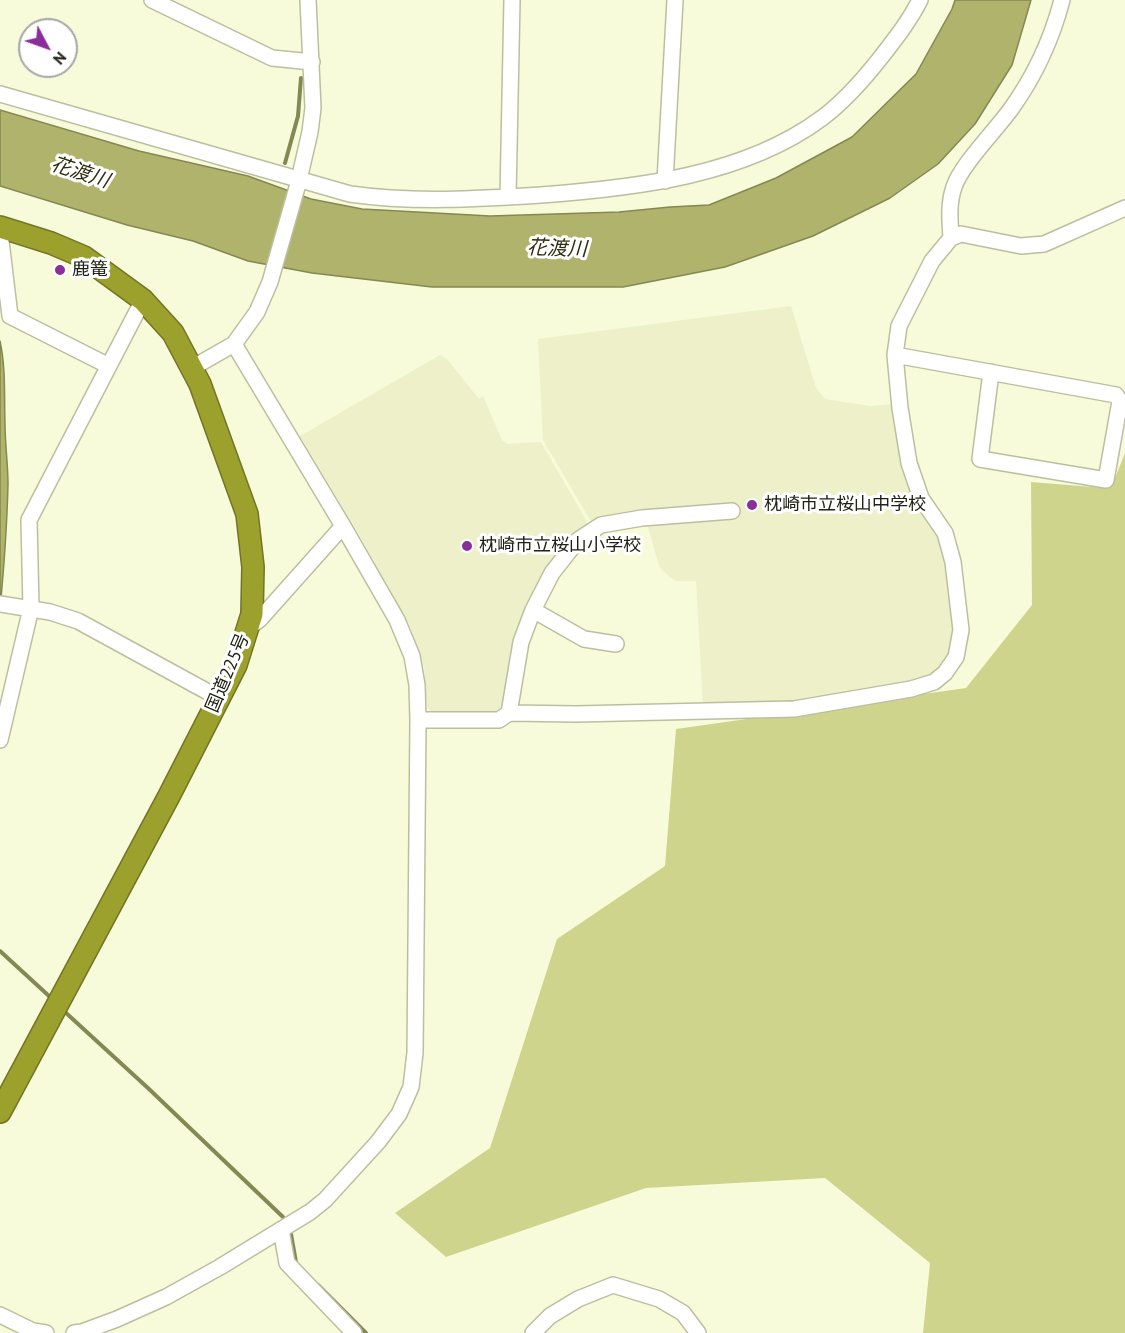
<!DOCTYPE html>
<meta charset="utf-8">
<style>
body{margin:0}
#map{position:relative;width:1125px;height:1333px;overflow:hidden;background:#f8fbda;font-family:"PT Sans",sans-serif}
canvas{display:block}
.north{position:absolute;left:18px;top:18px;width:60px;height:60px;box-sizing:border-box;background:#fff;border:2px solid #a6a7a2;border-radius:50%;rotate:131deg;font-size:16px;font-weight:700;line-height:24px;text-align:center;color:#212216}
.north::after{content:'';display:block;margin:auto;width:21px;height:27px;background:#8a2e99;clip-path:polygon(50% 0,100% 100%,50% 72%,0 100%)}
</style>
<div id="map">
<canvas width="1125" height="1333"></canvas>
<div class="north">N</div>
</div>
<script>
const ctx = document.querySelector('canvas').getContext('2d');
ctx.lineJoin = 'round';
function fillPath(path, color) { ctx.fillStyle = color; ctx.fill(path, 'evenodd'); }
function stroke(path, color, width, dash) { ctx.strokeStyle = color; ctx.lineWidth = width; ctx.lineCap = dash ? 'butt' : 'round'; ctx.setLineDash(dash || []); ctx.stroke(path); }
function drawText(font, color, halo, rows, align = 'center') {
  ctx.font = font + ' "PT Sans","Noto Sans JP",sans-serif'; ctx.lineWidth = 6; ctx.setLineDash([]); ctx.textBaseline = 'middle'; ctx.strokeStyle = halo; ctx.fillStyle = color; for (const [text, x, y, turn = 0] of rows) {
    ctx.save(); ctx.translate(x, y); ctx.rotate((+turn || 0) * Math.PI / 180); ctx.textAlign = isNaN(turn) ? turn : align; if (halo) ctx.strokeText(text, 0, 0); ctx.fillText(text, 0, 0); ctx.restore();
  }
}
fillPath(new Path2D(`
 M 791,306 L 816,388 L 825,399 L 870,406 L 893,404 L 947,554 L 958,633 L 951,658 L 932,676 L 911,685 L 796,705 L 703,708 L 696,581 L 675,581 L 663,571 L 659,566 L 644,513 L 593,525 L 543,440 L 538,339 Z
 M 440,355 L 447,359 L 479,399 L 483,396 L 502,440 L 507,444 L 541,442 L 590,527 L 555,560 L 502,708 L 488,715 L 434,713 L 427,708 L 424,667 L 410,626 L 356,529 L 300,436 Z`), '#edf0c8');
fillPath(new Path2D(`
 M 1125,453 L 1125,1333 L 923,1333 L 930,1263 L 825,1178 L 646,1188 L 446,1257 L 395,1213 L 490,1148 L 557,939 L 665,866 L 676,729 L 966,688 L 1032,605 L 1031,482 L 1105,488 L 1113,483 Z`), '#cfd48d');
const water = new Path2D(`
 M 955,0 L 1031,0 L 1012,65 L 975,124 L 938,164 L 890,198 L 813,236 L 725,267 L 623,287 L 432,287 L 312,273 L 248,261 L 193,241 L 127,225 L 0,186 L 0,110 L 139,151 L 248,176 L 311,199 L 362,209 L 490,216 L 619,212 L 670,207 L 709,205 L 776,178 L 852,137 L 916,74 L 952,9 Z
 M 0,341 C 6,369 4,396 5,424 C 5,444 8,464 8,484 C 7,526 4,567 0,609 Z`);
fillPath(water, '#afb36b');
stroke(water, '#848852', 1.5);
stroke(new Path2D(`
 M 285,163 L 298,116 L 301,78
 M 0,951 L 49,996
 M 65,1012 L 149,1089 L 283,1217
 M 291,1234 L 296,1262
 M 318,1285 L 366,1333`), '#848852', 4);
const minor = new Path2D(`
 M 152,0 L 272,58 L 312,62
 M 0,94 L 350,194 C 413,203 478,199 541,195 C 635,188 744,176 822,118 C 845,101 864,79 882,56 C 896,38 910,20 920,0
 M 665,181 L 675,0
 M 508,197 L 512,0
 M 0,233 L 10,316 L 109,366
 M 951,238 C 950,221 948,204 954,187 C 961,165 996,130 1011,109 C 1034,77 1052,38 1062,0
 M 895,355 L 1116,395 L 1120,401 L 1106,480 L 980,459 L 991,372
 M 192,368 L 234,344 L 257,312 L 270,282 L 298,184 L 310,132 L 313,108 L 308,0
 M 0,604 L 50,612 L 78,621 L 219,698
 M 533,610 L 584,639 L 616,644
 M 247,629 L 260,619 L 343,526
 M 509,713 L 521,642 L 533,610 L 552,573 L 578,540 L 601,525 L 642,518 L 732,511
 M 418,720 L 499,720 L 509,713 L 576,714 L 794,709 L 911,689 L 934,682 L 945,673 L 956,657 L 961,630 L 953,562 L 945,533 L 921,498 L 909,463 L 900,408 L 895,355 L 899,326 L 932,261 L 951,238 L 961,234 L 1021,246 L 1044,244 L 1125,208
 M 0,740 L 31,608 L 29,520 L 143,300
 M 281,1230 L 287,1263 L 354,1333
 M 0,1315 L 33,1331 L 46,1333
 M 74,1333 L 82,1332 L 117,1319 L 166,1297 L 220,1267 L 310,1212 L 325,1200 L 378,1142 L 399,1114 L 411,1087 L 415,1053 L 418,720 L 417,685 L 412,656 L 397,620 L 343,526 L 234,344
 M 533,1333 L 550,1316 L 578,1299 L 613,1285 L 659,1299 L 683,1313 L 698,1333`);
const highway = new Path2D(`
 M 0,227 L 51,243 L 84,257 L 143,300 L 173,333 L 200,384 L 247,514 L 253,567 L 252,614 L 236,665 L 169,796 L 0,1112`);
stroke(minor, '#bcbf9f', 18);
stroke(highway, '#717525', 24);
stroke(minor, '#fff', 15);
stroke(highway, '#9ca12d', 21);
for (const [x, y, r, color] of [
 [60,270,6,"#8a2e99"],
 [752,505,6,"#8a2e99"],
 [467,546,6,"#8a2e99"]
]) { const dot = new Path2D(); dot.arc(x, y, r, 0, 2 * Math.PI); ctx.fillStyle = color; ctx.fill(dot); stroke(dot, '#fff', 2); }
drawText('18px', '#212216', '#fff', [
 ["鹿篭",72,270],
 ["枕崎市立桜山中学校",764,505],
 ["枕崎市立桜山小学校",479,546]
], 'left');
drawText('18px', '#212216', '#fff', [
 ["国道225号",228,673,-67]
]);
drawText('italic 20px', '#2c2e0d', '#fff', [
 ["花渡川",80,173,18],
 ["花渡川",557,249,2]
]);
</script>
